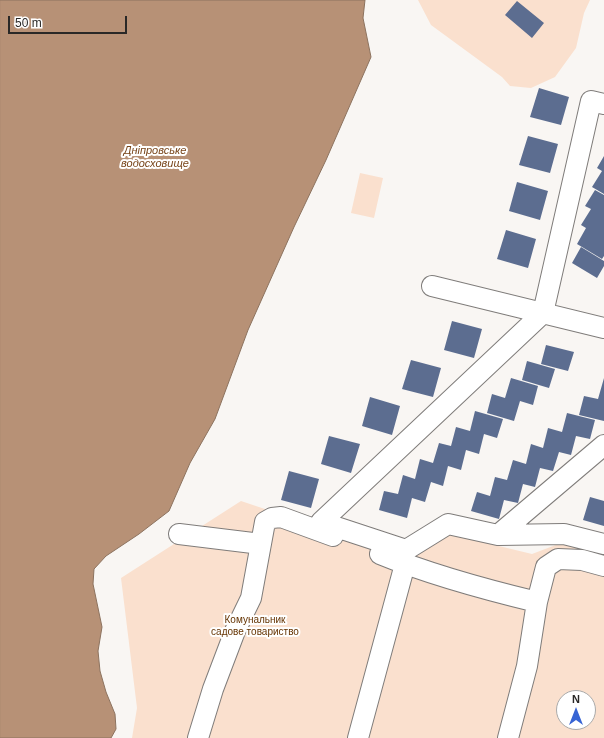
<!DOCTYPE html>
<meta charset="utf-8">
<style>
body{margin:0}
#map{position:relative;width:604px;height:738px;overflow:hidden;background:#f9f6f3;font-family:Arial,sans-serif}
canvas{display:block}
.north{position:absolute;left:556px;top:690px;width:40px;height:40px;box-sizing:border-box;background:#fff;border:1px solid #a9a9a9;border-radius:50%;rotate:0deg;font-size:11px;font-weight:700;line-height:16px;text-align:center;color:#292827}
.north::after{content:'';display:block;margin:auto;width:14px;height:18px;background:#3764d4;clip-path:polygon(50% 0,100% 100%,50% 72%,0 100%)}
.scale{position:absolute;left:8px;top:16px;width:119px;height:18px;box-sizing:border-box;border:2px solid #292827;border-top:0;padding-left:5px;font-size:12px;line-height:14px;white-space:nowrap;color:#292827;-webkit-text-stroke:3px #fff;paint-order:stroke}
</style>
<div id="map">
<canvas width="604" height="738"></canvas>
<div class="north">N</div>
<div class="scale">50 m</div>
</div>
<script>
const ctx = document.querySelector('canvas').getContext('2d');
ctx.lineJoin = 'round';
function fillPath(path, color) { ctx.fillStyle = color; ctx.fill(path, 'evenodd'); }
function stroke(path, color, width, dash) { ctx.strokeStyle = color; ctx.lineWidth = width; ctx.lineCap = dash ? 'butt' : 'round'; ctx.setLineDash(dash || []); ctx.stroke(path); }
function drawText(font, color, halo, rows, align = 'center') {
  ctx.font = font + ' Arial,sans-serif'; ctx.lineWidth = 4; ctx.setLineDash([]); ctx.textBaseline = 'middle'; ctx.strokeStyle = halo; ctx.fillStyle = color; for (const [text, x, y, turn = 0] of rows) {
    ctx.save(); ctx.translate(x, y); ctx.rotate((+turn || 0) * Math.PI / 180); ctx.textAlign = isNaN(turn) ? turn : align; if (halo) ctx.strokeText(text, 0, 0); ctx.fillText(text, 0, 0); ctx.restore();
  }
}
fillPath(new Path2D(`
 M 418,0 L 590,0 L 584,13 L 576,48 L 555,77 L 531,88 L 510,86 L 502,77 L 431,25 Z
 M 360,173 L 383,178 L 374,218 L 351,213 Z
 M 241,501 L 411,558 L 449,534 L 532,554 L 561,543 L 604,555 L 604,738 L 132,738 L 137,708 L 121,578 ZM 564,698 L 588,698 L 588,722 L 564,722 Z`), '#fae0ce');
const water = new Path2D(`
 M 0,0 L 365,0 L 363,18 L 371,57 L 326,160 L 294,227 L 248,330 L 215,419 L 190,463 L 169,511 L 139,534 L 106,556 L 94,569 L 93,584 L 102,627 L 98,651 L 100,671 L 106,692 L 115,714 L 116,729 L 111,738 L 0,738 Z`);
fillPath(water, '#b79176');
stroke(water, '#8c725e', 1);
fillPath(new Path2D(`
 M 517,1 L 544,23 L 532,38 L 505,15 Z
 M 539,88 L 569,97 L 561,125 L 530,117 Z
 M 528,136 L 558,144 L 550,173 L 519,165 Z
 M 604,156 L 604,194 L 592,187 L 602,171 L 597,168 Z
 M 517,182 L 548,191 L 540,220 L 509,211 Z
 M 595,190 L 604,195 L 604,256 L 602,259 L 577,244 L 586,228 L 581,225 L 591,209 L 585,206 Z
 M 506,230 L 536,239 L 528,268 L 497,259 Z
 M 581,247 L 604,261 L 604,266 L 597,278 L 572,263 Z
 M 452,321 L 482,329 L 474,358 L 444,350 Z
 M 546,345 L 574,352 L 568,371 L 541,364 Z
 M 411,360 L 441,368 L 433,397 L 402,389 Z
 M 527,361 L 555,369 L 549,388 L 522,380 Z
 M 511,378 L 538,386 L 533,405 L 520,401 L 514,421 L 487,413 L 492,394 L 505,398 Z
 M 604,378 L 604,421 L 579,415 L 584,396 L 598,399 Z
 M 370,397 L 400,406 L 392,435 L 362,426 Z
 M 475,411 L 503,419 L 497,438 L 484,434 L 479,454 L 466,450 L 461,470 L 448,466 L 443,486 L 431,482 L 425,502 L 412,498 L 407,518 L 379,510 L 384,491 L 398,494 L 403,475 L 415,479 L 420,459 L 433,463 L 439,443 L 451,446 L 456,427 L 470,431 Z
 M 567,413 L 595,420 L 590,439 L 576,436 L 571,455 L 559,452 L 553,471 L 540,468 L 535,487 L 523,484 L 518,503 L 504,500 L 499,519 L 471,511 L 477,492 L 490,496 L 495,477 L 507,480 L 513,460 L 526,464 L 531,444 L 543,448 L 548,428 L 562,432 Z
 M 329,436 L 360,444 L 351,473 L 321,464 Z
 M 289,471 L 319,479 L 311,508 L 281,500 Z
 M 590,497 L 604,501 L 604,526 L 583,520 Z`), '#5c6d90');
const minor = new Path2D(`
 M 604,104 L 591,101 L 543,313 L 321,522 L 406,550 L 448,524 L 498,535 L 564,534 L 604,544
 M 432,286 L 604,328
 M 179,534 L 261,544
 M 498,535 L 604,445
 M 380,554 C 431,575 483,589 537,602 L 527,666 L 508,738
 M 537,602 L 546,567 L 558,559 L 582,560 L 604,566
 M 198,738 L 213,689 L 235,631 L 251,598 L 265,522 L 272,518 L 281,517 L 333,536
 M 358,738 L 405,564`);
stroke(minor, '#7f7c7a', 22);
stroke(minor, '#fff', 20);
drawText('10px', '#653403', '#fff', [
 ["Комунальник",255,620],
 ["садове товариство",255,632]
]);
drawText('italic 11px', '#78451a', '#fff', [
 ["Дніпровське",155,151],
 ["водосховище",155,164]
]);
</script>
